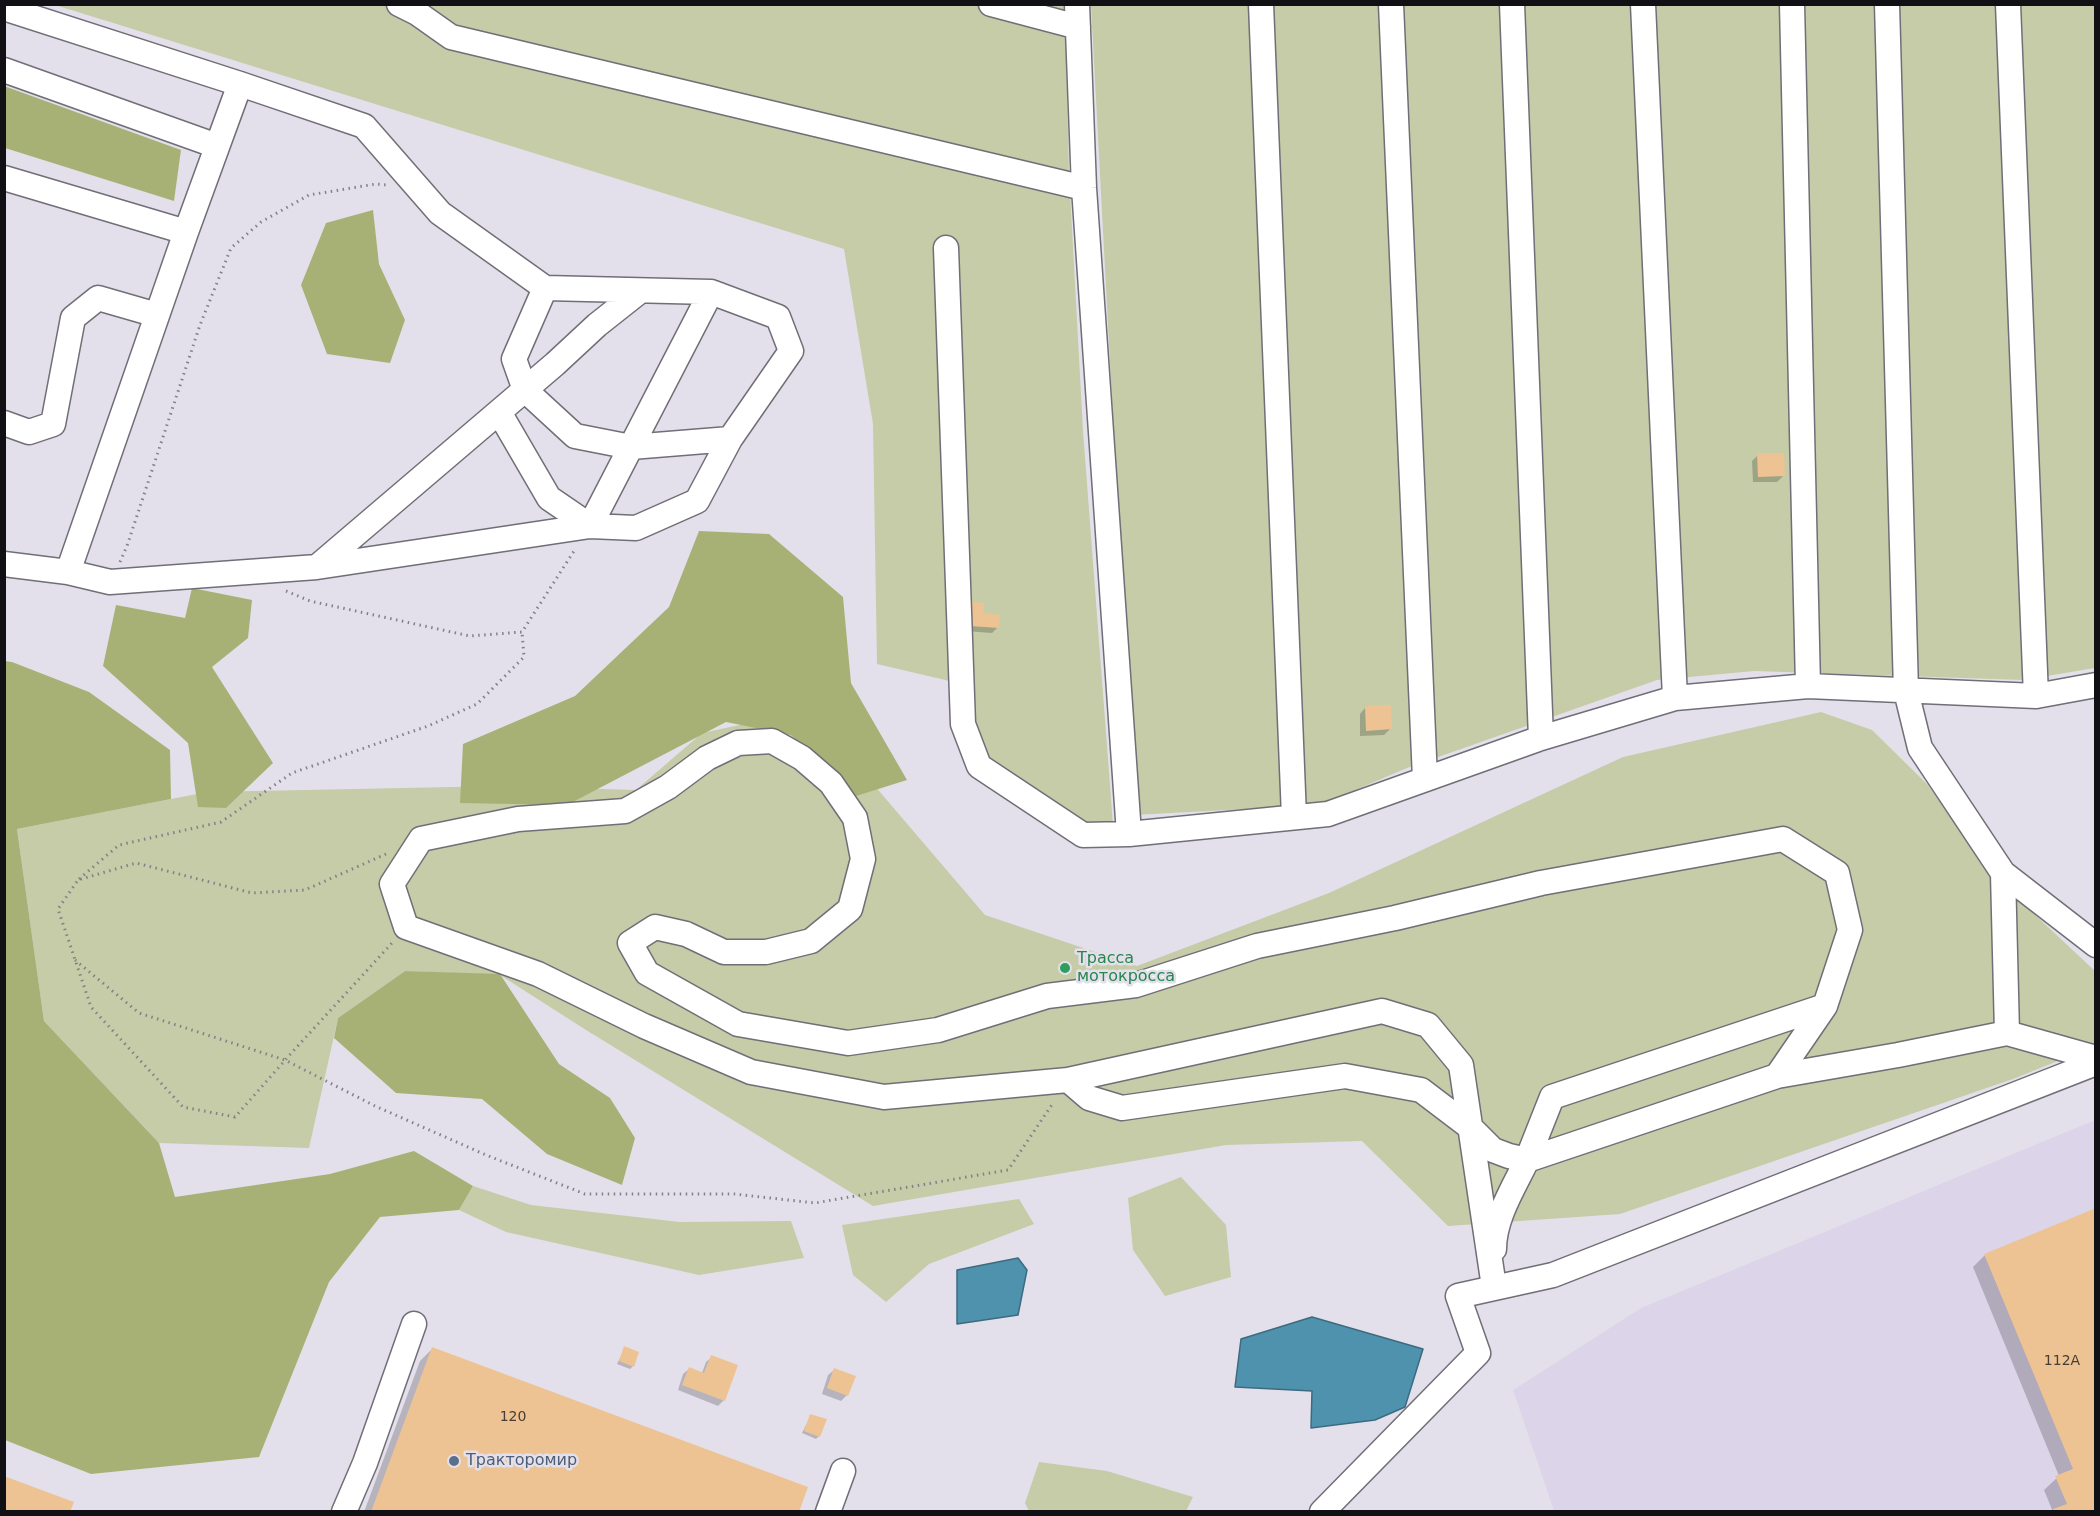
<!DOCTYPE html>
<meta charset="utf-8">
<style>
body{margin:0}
#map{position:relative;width:2100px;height:1516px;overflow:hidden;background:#e4e0eb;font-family:"DejaVu Sans",sans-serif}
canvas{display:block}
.frame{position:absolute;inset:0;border:6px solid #111014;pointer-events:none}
</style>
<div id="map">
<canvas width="2100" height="1516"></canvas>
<div class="frame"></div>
</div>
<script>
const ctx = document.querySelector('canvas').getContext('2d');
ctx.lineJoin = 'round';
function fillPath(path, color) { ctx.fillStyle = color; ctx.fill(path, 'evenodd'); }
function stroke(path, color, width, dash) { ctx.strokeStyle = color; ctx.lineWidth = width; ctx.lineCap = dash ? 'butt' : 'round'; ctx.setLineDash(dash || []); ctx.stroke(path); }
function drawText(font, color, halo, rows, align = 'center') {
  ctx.font = font + ' "DejaVu Sans",sans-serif'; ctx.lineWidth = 5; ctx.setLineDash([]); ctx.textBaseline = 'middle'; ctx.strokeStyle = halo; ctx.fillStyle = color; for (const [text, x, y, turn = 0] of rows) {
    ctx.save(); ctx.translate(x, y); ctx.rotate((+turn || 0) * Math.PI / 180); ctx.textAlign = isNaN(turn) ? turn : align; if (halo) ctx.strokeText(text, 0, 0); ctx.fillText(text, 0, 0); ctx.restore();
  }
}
fillPath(new Path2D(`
 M 2095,1120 L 2095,1511 L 1554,1511 L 1513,1390 L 1641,1308 Z`), '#dcd5ea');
fillPath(new Path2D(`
 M 55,5 L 1065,5 L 1069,173 L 1083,431 L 1113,825 L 1069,820 L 980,752 L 971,686 L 877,664 L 873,424 L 844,249 Z
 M 1091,5 L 2095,5 L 2095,668 L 2023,680 L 1754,671 L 1657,680 L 1407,768 L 1320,805 L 1134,815 Z
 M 810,710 L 985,915 L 1137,966 L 1329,893 L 1623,757 L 1821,712 L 1872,730 L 1927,784 L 2001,883 L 2095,971 L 2095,1046 L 2013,1079 L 1620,1214 L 1448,1226 L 1362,1141 L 1226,1145 L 873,1206 L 586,1030 L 500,975 L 405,971 L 338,1018 L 309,1148 L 159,1143 L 44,1021 L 17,829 L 207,792 L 501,786 L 636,790 L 702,733 Z
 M 1181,1177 L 1226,1225 L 1231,1277 L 1165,1296 L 1133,1250 L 1128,1198 Z
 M 473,1186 L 531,1205 L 680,1222 L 791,1221 L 804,1258 L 699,1275 L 506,1232 L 459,1210 Z
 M 1019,1199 L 1034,1224 L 929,1264 L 886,1302 L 853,1275 L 842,1225 Z
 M 1039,1462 L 1107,1471 L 1193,1497 L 1186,1511 L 1029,1511 L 1025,1503 Z`), '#c5cca7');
fillPath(new Path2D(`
 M 4,86 L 181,150 L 174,201 L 5,148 Z
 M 373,210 L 379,264 L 405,320 L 390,363 L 327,354 L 301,285 L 326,223 Z
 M 699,531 L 769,534 L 843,597 L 851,683 L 907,780 L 856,796 L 791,735 L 726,722 L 567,805 L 460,803 L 463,744 L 575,696 L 669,607 Z
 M 192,588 L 252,600 L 248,638 L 212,667 L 273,763 L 226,808 L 198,807 L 188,743 L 103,666 L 116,605 L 185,618 Z
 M 5,661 L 12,662 L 89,692 L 170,750 L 171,799 L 17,829 L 44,1021 L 159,1143 L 175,1197 L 330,1174 L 414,1151 L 473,1186 L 459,1210 L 380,1217 L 329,1282 L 259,1457 L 91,1474 L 5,1440 Z
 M 405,971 L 500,974 L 559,1064 L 610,1098 L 635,1138 L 622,1185 L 547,1154 L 482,1099 L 396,1093 L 334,1038 L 338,1018 Z`), '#a7b176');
const water = new Path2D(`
 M 1018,1258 L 1027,1270 L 1018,1315 L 957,1324 L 957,1270 Z
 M 1312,1317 L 1423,1349 L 1405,1407 L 1375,1420 L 1311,1428 L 1312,1391 L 1235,1387 L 1241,1339 Z`);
fillPath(water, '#4f92ae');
stroke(water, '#3c6b80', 1.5);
fillPath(new Path2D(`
 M 1758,455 L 1783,476 L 1777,482 L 1753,482 L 1752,461 Z
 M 972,604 L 981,615 L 998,627 L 992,633 L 965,631 L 967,610 Z
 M 1365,708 L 1390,729 L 1384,735 L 1360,736 L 1360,714 Z
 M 1985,1255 L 2096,1512 L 2053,1512 L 2044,1490 L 2059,1476 L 1973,1267 Z
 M 625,1348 L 633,1366 L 630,1369 L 617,1364 Z
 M 432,1349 L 797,1512 L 364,1512 L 420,1361 Z
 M 712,1357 L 724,1400 L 718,1406 L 678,1390 L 683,1374 L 689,1369 L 702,1373 L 706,1362 Z
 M 834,1370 L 847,1395 L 841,1401 L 822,1394 L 828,1375 Z
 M 811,1415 L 819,1436 L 816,1439 L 802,1433 Z`), '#0003');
fillPath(new Path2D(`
 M 1757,453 L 1784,453 L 1785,476 L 1758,477 Z
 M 972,602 L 984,603 L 983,613 L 1000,615 L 999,628 L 970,626 Z
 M 1391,705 L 1392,729 L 1366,731 L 1365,706 Z
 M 2096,1208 L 2096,1512 L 2055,1512 L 2053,1509 L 2067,1504 L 2055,1476 L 2073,1469 L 1984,1254 Z
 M 624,1346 L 639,1352 L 634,1367 L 619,1361 Z
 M 432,1347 L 808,1487 L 799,1512 L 371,1512 Z
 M 711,1355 L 738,1365 L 725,1401 L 682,1385 L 689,1367 L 704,1373 Z
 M 834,1368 L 856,1376 L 848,1396 L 827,1388 Z
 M 810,1414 L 827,1419 L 820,1437 L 804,1431 Z
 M 4,1476 L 74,1502 L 70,1512 L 4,1512 Z`), '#eec393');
const minor = new Path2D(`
 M 399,4 L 417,13 L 451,37 L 1084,188
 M 991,4 L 1078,27
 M 1077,4 L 1084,188 L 1129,834 L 1328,814 L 1541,738 L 1675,698 L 1808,686 L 2036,696 L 2096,685
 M 1261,4 L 1294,817
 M 1391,4 L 1425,779
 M 1512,4 L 1541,738
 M 1643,4 L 1675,698
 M 1792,4 L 1808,686
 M 1887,4 L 1906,691 L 1920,748 L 2003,873 L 2096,945
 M 2008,4 L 2036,696
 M 4,8 L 240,84 L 364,126 L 440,213 L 545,288 L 711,292
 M 4,70 L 217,146
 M 4,178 L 186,232
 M 946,248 L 963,724 L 979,766 L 1083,835 L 1129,834
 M 499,412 L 549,498 L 590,526 L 636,528 L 697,501 L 730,439
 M 4,423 L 29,432 L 53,424 L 73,318 L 98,298 L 157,315
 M 4,564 L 68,572 L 110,582 L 317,567 L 590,526 L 711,292 L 778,317 L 791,351 L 730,439 L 631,447 L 575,436 L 525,390 L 514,359 L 545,288
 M 317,567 L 555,364 L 597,325 L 640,291
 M 68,572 L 186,232 L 240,84
 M 2003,873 L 2007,1033
 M 1777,1076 L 1825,1006
 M 1068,1080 L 1089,1098 L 1122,1108 L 1345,1076 L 1421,1090 L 1471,1128 L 1493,1150 L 1509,1156 L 1527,1160 L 1552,1097 L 1825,1006 L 1850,930 L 1837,873 L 1783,839 L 1541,883 L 1395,918 L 1257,946 L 1136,985 L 1047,996 L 938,1030 L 848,1043 L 738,1024 L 647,973 L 630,943 L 655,927 L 686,934 L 724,952 L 766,952 L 811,941 L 850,909 L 863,859 L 855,818 L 831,783 L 802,758 L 772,741 L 738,743 L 707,758 L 668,787 L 625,811 L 518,819 L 421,839 L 392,884 L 406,927 L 538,974 L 644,1026 L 751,1072 L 884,1097 L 1068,1080 L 1382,1011 L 1428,1025 L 1461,1065 L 1494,1287
 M 1494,1249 C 1494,1218 1514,1187 1527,1160 L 1777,1076 L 1898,1055 L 2007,1033 L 2096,1058
 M 344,1512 L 365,1463 L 414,1324
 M 828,1512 L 843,1471
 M 1322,1512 L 1478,1353 L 1458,1296 L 1553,1275 L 2096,1063`);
stroke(minor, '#716e77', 27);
stroke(new Path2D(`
 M 120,562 L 127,546 L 200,325 L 231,248 L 261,222 L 309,195 L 376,184 L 387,185
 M 286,591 L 310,601 L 470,636 L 522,632 L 574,551
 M 386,854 L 305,890 L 252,893 L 136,863 L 78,880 L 58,909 L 91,1007 L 183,1107 L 235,1117 L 295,1049 L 392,943
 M 79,879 L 119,845 L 221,822 L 292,773 L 428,726 L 477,704 L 524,657 L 522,632
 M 75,960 L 139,1013 L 285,1060 L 375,1106 L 486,1155 L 585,1194 L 734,1194 L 815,1203 L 1008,1170 L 1053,1103`), '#838188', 3, [1.5, 4.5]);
stroke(minor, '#fff', 24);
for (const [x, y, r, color] of [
 [1065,968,6,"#2e9e5b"],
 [454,1461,6,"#5c6f8a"]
]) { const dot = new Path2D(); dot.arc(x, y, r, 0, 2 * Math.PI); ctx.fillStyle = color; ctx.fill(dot); stroke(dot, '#e4e0eb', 2); }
drawText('14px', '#483d34', null, [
 ["112А",2062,1361],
 ["120",513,1417]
]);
drawText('16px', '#27864d', '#e4e0eb', [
 ["Трасса",1077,959],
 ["мотокросса",1077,977]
], 'left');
drawText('16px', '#4e5e75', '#e4e0eb', [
 ["Тракторомир",466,1461]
], 'left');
</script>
